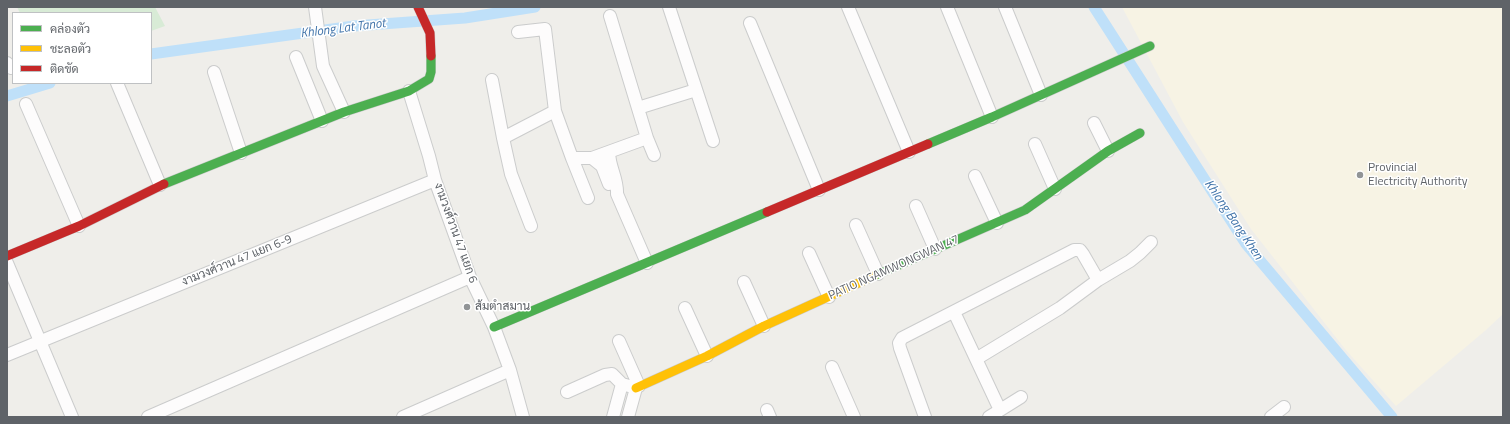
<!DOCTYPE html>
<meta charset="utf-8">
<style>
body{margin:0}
#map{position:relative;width:1510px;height:424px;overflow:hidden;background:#efeeea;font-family:"Titillium Web",Sarabun,sans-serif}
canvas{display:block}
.frame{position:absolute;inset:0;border:8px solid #5f6368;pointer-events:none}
.legend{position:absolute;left:12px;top:12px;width:140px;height:72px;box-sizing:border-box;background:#fff;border:1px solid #bfc1c3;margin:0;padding:5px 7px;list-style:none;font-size:12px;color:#5f6368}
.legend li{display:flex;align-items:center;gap:8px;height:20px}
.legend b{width:20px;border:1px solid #bfc1c3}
</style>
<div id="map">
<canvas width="1510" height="424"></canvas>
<div class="frame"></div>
<ul class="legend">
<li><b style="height:5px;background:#4caf50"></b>คล่องตัว</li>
<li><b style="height:5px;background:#ffc107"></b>ชะลอตัว</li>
<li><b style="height:5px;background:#c62828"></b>ติดขัด</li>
</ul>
</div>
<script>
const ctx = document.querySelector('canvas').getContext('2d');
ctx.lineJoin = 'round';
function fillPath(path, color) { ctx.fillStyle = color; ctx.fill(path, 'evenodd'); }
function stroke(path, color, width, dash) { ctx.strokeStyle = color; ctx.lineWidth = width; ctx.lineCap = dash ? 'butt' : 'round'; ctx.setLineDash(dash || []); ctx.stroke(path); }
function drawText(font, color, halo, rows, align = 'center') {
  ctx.font = font + ' "Titillium Web",Sarabun,sans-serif'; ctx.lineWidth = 3; ctx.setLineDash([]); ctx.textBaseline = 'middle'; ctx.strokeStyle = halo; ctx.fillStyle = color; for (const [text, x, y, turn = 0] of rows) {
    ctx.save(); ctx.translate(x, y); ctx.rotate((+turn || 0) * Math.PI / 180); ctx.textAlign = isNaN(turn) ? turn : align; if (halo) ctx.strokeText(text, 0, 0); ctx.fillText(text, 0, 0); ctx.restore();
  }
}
fillPath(new Path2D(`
 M 1122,7 L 1503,7 L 1503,314 L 1486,330 L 1396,406 L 1345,349 L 1251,229 L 1183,122 Z`), '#f7f3e4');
fillPath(new Path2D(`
 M 17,7 L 155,7 L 165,26 L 151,31 L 151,13 L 20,13 Z`), '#d8ebd6');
stroke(new Path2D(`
 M 1094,7 L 1246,244 L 1392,417
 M 151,54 L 354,26 L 465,18 L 535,7
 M 7,96 L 50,83`), '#bfe0f9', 11);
const street = new Path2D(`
 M 315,7 L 323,66 L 344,112
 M 669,7 L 713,141
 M 848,7 L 909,152
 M 947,7 L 992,117
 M 1005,7 L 1041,95
 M 750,23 L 819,190
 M 518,32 L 545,29 L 555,111 L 572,158 L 592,158 L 647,138 L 610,16
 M 296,57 L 322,121
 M 7,63 L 11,68
 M 214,72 L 241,153
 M 492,80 L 503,138 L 511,174 L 531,226
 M 117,83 L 160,185
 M 409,91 L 429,156 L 435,180 L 470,277 L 494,327 L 510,370 L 523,417
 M 26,104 L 79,226
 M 638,108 L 696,90
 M 1094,123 L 1108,151
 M 503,138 L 555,111
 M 647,138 L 654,155
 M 1035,144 L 1055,189
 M 609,152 C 609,167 618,179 617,194 L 647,263
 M 572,158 L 588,198
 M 592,158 L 602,166 L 609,184
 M 975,176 L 997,223
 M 916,206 L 935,249
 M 856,225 L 878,274
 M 809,253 L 829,297
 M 7,263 L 72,417
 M 744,282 L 764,326
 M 685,308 L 707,356
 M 954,312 L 1000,410
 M 619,341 L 639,386
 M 7,355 L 435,180
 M 976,359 L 1060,308 L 1098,280 L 1130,261 L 1140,253 L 1151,242
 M 832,367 L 854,417
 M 567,392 L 605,375 L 612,374 L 622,384
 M 767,410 L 770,417
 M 148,417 L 470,277
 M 403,417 L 510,370
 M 613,417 L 622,384 L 636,388 L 628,417
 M 925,417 L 900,348 L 899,343 L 902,338 L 1074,250 L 1080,250 L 1083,254 L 1098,280
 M 989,417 L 1021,397
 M 1271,417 L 1284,407`);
const fast = new Path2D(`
 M 928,144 L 992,117 L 1150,46
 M 164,184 L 344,112 L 409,91 L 429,79 L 431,72 L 431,56
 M 874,276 L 1025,210 L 1108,151 L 1140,133
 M 494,327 L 767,212`);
const slow = new Path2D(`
 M 636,388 L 707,356 L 764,326 L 874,276`);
const jam = new Path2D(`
 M 418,7 L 430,33 L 431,56
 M 767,212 L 928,144
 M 7,256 L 79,226 L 164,184`);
stroke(street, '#cbcccc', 14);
stroke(fast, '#cacacb', 10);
stroke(slow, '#cacacb', 10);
stroke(jam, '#cacacb', 10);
stroke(street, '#fdfcfc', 12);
stroke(fast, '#4caf50', 9);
stroke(slow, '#ffc107', 9);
stroke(jam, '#c62828', 9);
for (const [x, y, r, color] of [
 [1360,175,4,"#919496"],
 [467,307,4,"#919496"]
]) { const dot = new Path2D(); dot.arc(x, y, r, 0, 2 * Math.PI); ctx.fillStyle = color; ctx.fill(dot); stroke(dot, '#fff', 1.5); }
drawText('12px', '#5f6368', '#fff', [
 ["Provincial",1368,168],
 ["Electricity Authority",1368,182],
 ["ส้มตำสมาน",475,307]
], 'left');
drawText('12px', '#5f6368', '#fff', [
 ["งามวงศ์วาน 47 แยก 6",455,233,70],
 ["งามวงศ์วาน 47 แยก 6-9",237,261,-22],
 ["PATIO NGAMWONGWAN 47",894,268,-24]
]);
drawText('italic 13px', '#4174aa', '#fff', [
 ["Khlong Lat Tanot",343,29,-7],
 ["Khlong Bang Khen",1233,220,56]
]);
</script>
